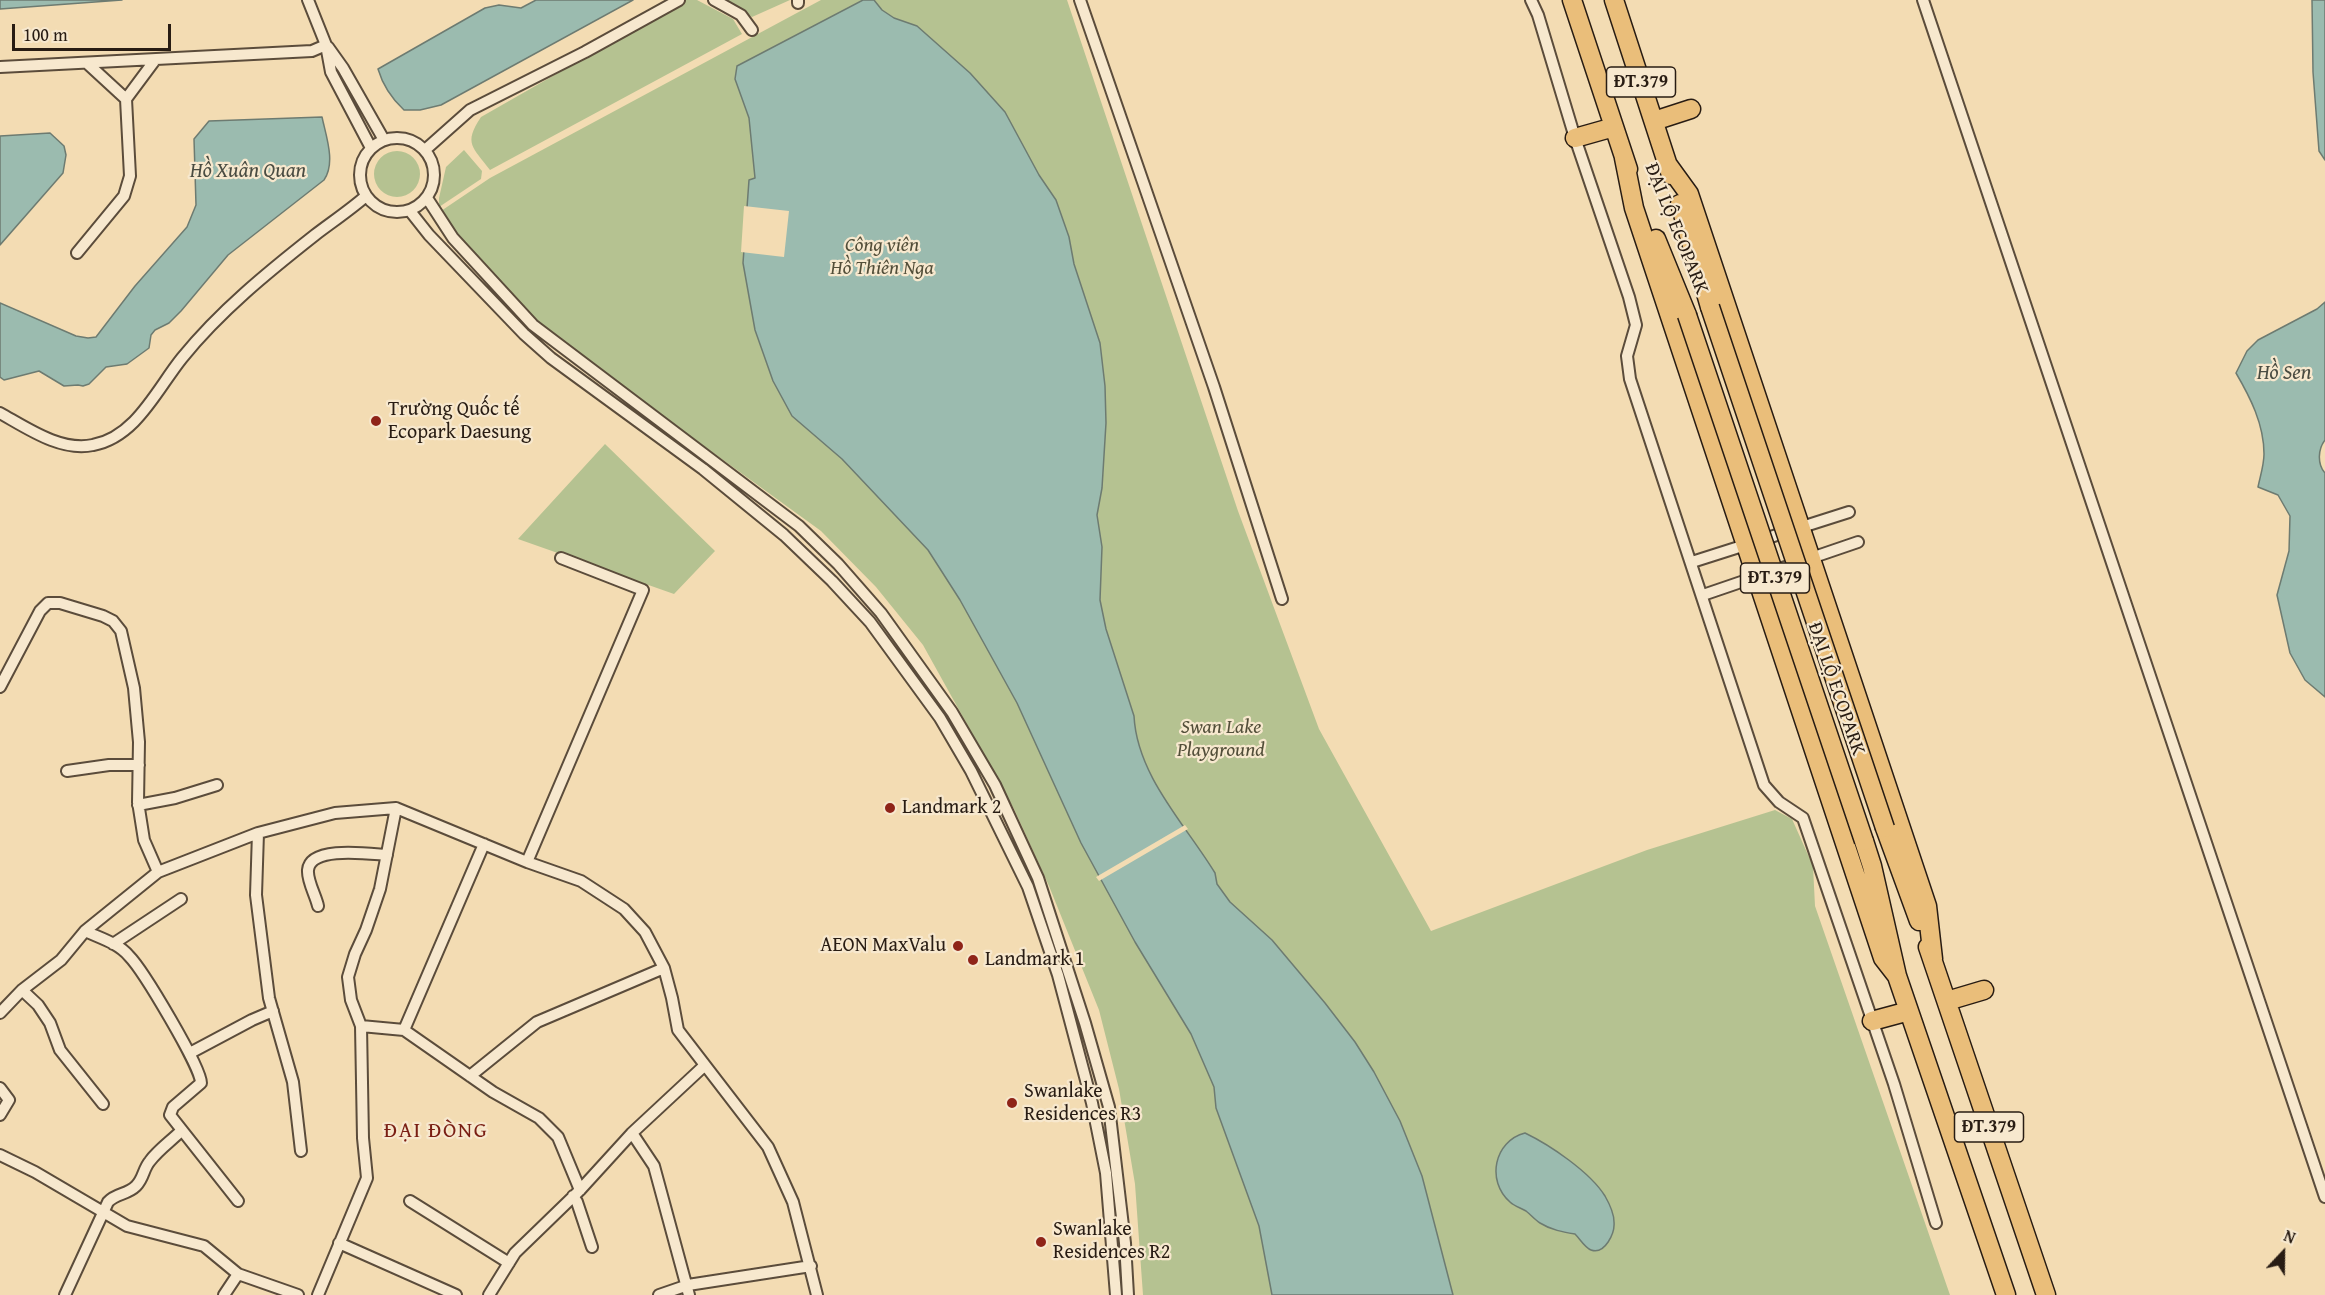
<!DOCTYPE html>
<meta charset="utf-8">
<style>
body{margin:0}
#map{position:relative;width:2325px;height:1295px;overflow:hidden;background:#f3dcb3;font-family:"Gentium Book Plus",serif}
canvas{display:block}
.north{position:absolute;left:2253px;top:1223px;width:60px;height:60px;-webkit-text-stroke:4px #f7e8ce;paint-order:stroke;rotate:22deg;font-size:16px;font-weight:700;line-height:24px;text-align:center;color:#281c13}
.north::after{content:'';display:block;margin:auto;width:21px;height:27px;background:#281c13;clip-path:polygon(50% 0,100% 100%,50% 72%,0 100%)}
.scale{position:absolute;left:12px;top:24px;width:159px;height:27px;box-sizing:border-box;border:3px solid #281c13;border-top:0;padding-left:8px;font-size:18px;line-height:21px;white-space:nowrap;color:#281c13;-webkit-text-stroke:4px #f7e8ce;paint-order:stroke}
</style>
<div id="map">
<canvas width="2325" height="1295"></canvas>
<div class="north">N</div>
<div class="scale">100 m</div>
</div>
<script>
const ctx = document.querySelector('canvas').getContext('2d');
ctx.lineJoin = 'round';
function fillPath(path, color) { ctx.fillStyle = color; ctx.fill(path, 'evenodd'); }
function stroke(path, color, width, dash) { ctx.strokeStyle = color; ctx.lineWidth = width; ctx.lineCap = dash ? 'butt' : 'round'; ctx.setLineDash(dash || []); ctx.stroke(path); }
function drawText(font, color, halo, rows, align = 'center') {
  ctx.font = font + ' "Gentium Book Plus",serif'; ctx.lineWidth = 4.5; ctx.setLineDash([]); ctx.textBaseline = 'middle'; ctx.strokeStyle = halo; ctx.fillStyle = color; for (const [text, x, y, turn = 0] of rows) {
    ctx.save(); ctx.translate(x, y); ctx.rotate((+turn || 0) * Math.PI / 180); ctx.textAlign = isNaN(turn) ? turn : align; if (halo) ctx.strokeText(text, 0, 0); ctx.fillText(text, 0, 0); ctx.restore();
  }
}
fillPath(new Path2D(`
 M 686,0 L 697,0 L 733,19 L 742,34 L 490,170 C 473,147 463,144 481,117 Z
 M 727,0 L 790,0 L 752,17 Z
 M 821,0 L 1067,0 L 1238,511 L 1319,729 L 1431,931 L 1647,850 L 1775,810 L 1792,819 L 1813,866 L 1815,906 L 1950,1295 L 1143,1295 L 1135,1184 L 1119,1089 L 1099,1010 L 1049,886 L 1014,809 L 923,645 L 876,587 L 821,531 L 544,330 L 484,266 L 455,231 L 441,211 L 490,178 Z
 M 464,150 L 482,171 L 481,179 L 439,207 L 439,198 L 446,167 Z
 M374 174a23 23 0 1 1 46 0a23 23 0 1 1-46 0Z
 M 605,444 L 715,551 L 674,594 L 518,539 Z`), '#b5c291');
const water = new Path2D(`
 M 0,0 L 122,0 L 0,9 Z
 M 536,0 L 633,0 L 441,105 L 420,110 L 404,110 C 391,98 383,86 378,69 L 485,8 L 499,5 L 521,8 Z
 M 863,0 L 874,0 L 882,10 L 894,18 L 917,26 L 970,73 L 1005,112 L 1039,175 L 1056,200 L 1069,237 L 1074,264 L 1100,343 L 1105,386 L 1106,423 L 1102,488 L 1097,515 L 1102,547 L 1100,600 L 1106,629 L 1134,716 C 1137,776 1186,825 1215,873 L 1217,884 L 1230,902 L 1272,940 L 1325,1003 L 1355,1042 L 1374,1072 L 1400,1121 L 1422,1176 L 1453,1295 L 1272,1295 L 1259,1226 L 1216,1108 L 1214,1087 L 1191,1034 L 1135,942 L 1081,843 L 1017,703 L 960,600 L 928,550 L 842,459 L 792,416 L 773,381 L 755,330 L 743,263 L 749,180 L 755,178 L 749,118 L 735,79 L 737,66 Z
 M 2312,0 L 2325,0 L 2325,160 L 2319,151 L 2313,72 Z
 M 322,117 C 326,136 336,163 324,180 L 228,255 L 181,311 L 169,323 L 155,330 L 151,335 L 149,348 L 127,364 L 106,367 L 89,384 L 83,386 L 78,385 L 64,386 L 39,371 L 4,380 L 0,377 L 0,303 L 76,336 L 88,338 L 96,337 L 135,286 L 187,227 L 196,205 L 194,139 L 209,121 Z
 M 50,133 L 64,146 L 66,155 L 63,173 L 0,245 L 0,136 Z
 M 2325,302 L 2325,440 C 2318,449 2317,464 2325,473 L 2325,697 L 2305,680 L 2290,653 L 2277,595 L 2289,551 L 2290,516 L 2278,495 L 2258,487 C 2260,477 2264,465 2264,454 C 2264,424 2250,397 2236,373 L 2247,351 L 2258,340 L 2317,309 Z
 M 1525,1133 C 1550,1145 1590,1172 1605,1196 C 1609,1203 1614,1213 1614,1222 C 1615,1233 1605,1255 1591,1250 C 1585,1248 1580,1239 1575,1234 C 1563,1232 1551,1230 1540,1223 C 1535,1220 1531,1215 1526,1211 C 1521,1208 1514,1206 1510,1202 C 1486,1181 1494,1141 1525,1133 Z`);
fillPath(water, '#9bbbaf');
stroke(water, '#6d7b71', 1.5);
fillPath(new Path2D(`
 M 744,206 L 789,211 L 784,257 L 741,252 Z
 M 1185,825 L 1188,829 L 1099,881 L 1096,877 Z`), '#f3dcb3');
const minor = new Path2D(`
 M 308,0 L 326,45 L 331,72 L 371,148
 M 714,0 L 741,15 L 752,30
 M 1080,0 L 1214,387 L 1282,599
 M 1531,0 L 1538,15 L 1575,138 L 1629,297 L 1636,325 L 1627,356 L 1630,379 L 1764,785 L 1779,802 L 1803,818 L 1894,1084 L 1936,1223
 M 1923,0 L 2325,1197
 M 798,3 L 798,0
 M 328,47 L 343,68 L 384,140
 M 88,64 L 126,99
 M 0,67 L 312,51 L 326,45
 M360 175a37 37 0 1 1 74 0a37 37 0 1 1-74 0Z
 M 425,150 L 470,110 L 585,52 L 679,0
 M 427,198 L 453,238 L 533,325 L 799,526 L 838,564 L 881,613 L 952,712 L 995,785 L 1038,878 L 1085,1023 L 1109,1107 L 1125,1243 L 1128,1295
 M 410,211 L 429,235 L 524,334 L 551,358 L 703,469 L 784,535 L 832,581 L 870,622 L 940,718 L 971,771 L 1028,887 L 1058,975 L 1092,1103 L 1106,1173 L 1116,1295
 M 77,253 L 124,196 L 130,176 L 126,99 L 155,60
 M 0,413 C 27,428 61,452 93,445 C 136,437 157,389 182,358 C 220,311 268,272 315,235 C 332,222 350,210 366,196
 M 1692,562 L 1849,512
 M 1703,595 L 1858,542
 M 0,687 L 40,611 L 48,603 L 60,603 L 103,616 L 113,621 L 121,631 L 134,688 L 139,742 L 138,802 L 144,840 L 158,872
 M 67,771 L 109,765 L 139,765
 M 138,805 L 175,798 L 217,785
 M 258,833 L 256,895 L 269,998 L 293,1082 L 301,1151
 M 527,862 L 643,590 L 561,558
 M 318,906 C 316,896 307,881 308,870 C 310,845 371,854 387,855
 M 85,931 C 100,938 118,943 129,956 C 143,970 201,1067 201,1083 L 173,1107 L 170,1115 L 238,1201
 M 113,944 L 181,899
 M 22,990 L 38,1005 L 50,1023 L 60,1050 L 103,1104
 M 0,1013 L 22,990 L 61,960 L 85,931 L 158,872 L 258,833 L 335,813 L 396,808 L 527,862 L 581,881 L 624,909 L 645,932 L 664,968 L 672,998 L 678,1030 L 768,1147 L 793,1202 L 817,1295
 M 361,1026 L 404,1030 L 493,1092 L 539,1118 L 558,1137 L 580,1190
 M 404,1030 L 484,844
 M 190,1053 L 252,1020 L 273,1011
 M 470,1076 L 537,1022 L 664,968
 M 0,1088 L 9,1100 L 0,1115
 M 632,1133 L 654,1166 L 689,1295
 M 0,1155 L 35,1172 L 127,1226 L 204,1246 L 238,1274 L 298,1295
 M 573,1196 L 577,1202 L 592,1247
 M 410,1201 L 509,1263
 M 339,1243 L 456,1295
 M 65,1295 L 108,1202 C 116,1193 127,1195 136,1186 C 144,1178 143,1169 150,1161 C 158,1150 171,1141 181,1131
 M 224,1295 L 238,1274
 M 318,1295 L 367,1178 L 363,1138 L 361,1026 L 351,1000 L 348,977 L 355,954 L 366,930 L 380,889 L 396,808
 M 489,1295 L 515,1253 L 580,1190 L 632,1133 L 704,1066
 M 659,1295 L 688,1285 L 811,1266`);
const trunk = new Path2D(`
 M 1572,0 L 1628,169
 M 1614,0 L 1671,175
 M 1654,121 L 1691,109
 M 1575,138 L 1614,127
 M 1624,158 L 1634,208 L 1883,958 L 1897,976
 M 1668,165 L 1689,194 L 1927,906 L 1933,959
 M 1680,204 L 1710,307
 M 1656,239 L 1687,315
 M 1885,828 L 1919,921
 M 1864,841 L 1872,866 L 1897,976 L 2006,1295
 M 1928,947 L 2046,1295
 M 1947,1001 L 1984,990
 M 1872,1021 L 1909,1011`);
stroke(minor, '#5b4c3b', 14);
stroke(trunk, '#281c13', 21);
stroke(minor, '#f7e8ce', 10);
stroke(trunk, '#eabe7a', 18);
const trunkBridge = new Path2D(`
 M 1710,307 L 1885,828
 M 1687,315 L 1864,841`);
stroke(trunkBridge, '#281c13', 21, []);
stroke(trunkBridge, '#eabe7a', 18);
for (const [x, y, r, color] of [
 [376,421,6,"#8f2418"],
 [890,808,6,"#8f2418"],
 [958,946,6,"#8f2418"],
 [973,960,6,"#8f2418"],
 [1012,1103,6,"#8f2418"],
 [1041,1242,6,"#8f2418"]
]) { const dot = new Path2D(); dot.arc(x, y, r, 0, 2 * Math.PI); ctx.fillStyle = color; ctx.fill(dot); stroke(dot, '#f7e8ce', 2); }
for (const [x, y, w] of [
 [1641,82,69],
 [1775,578,69],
 [1989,1127,69]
]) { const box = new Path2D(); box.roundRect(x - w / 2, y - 15, w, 30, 4.5); ctx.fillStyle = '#f7e8ce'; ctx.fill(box); stroke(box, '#281c13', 1.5); }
drawText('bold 18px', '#281c13', null, [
 ["ĐT.379",1641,82],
 ["ĐT.379",1775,578],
 ["ĐT.379",1989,1127]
]);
drawText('20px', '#281c13', '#f7e8ce', [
 ["ĐẠI LỘ ECOPARK",1676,229,68],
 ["ĐẠI LỘ ECOPARK",1836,689,71]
]);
drawText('italic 20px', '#524e39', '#f7e8ce', [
 ["Công viên",882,246],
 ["Hồ Thiên Nga",882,269],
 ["Swan Lake",1221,728],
 ["Playground",1221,751]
]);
drawText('20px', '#281c13', '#f7e8ce', [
 ["Trường Quốc tế",388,410],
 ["Ecopark Daesung",388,433],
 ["Landmark 2",902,808],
 ["AEON MaxValu",946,946,"right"],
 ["Landmark 1",985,960],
 ["Swanlake",1024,1092],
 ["Residences R3",1024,1115],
 ["Swanlake",1053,1230],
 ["Residences R2",1053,1253]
], 'left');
drawText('italic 21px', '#4a4c42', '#f7e8ce', [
 ["Hồ Xuân Quan",248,172],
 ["Hồ Sen",2284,374]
]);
ctx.letterSpacing = '1.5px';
drawText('22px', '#7a1f14', '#f7e8ce', [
 ["ĐẠI ĐÒNG",436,1131]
]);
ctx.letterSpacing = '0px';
</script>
